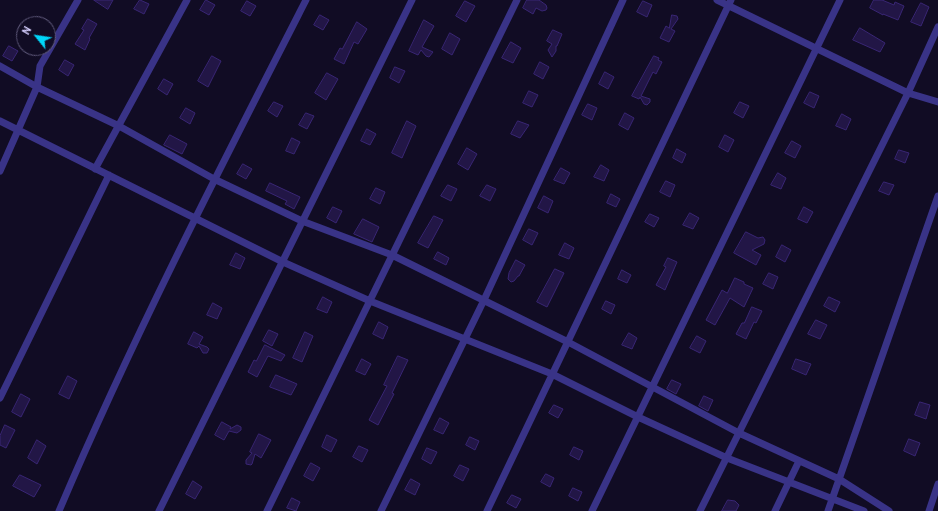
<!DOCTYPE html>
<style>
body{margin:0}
#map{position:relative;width:938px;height:511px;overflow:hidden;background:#110c24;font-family:"PT Sans",sans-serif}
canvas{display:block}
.north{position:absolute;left:16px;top:16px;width:40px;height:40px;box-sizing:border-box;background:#110c24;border:1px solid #605a7c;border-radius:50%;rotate:300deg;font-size:11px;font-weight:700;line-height:16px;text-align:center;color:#d6cfff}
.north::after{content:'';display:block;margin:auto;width:14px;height:18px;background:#00d6fa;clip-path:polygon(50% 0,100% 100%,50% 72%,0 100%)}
</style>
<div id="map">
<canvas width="938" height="511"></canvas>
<div class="north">N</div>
</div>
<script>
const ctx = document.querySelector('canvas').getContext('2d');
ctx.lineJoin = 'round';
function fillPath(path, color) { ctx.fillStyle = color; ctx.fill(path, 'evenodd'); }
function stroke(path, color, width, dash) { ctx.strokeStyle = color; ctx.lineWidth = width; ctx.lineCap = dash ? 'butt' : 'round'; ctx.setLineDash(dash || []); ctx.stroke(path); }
const building = new Path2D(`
 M 94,0 L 113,0 L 108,9 Z
 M 140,0 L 149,4 L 144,14 L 134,9 Z
 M 206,0 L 215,5 L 209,15 L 200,10 Z
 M 527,0 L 539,0 L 546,5 L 547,8 L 546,10 L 542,11 L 536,8 L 533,14 L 523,8 Z
 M 874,0 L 882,0 L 894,5 L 895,2 L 904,6 L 898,20 L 883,14 L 883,15 L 870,8 Z
 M 247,1 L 256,6 L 250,16 L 241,11 Z
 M 465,1 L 475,6 L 466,22 L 456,16 Z
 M 643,1 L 652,5 L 647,17 L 637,12 Z
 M 921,3 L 929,7 L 921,26 L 911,22 Z
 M 320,15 L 329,20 L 323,30 L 314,25 Z
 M 672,15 L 677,16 L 678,19 L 671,29 L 675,31 L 669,42 L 660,38 L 666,26 L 669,28 Z
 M 88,19 L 97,24 L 89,38 L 90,39 L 85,50 L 75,44 L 84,30 L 82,29 Z
 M 424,20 L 434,26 L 422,47 L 433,52 L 429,57 L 426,56 L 421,50 L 418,55 L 409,51 Z
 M 357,22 L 367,29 L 358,44 L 354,42 L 344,64 L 334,59 L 340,48 L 342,49 Z
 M 860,28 L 885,43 L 880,52 L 853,40 Z
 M 553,30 L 562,34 L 557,46 L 556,46 L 556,51 L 552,57 L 548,50 L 552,44 L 547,41 Z
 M 450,33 L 460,39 L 452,55 L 442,49 Z
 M 511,42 L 521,48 L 513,63 L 502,58 Z
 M 9,46 L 18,51 L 12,61 L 3,56 Z
 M 212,56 L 221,61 L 208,87 L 198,81 Z
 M 654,56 L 659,58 L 658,60 L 662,62 L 656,74 L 653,72 L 641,96 L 650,99 L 650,102 L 647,105 L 644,104 L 640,97 L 639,99 L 632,96 Z
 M 65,60 L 74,65 L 68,76 L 59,70 Z
 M 540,62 L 549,67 L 543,79 L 534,74 Z
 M 395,67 L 405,71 L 399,83 L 390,78 Z
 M 605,72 L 614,77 L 608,89 L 599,84 Z
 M 327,73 L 338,79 L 326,100 L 315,93 Z
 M 164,79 L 173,84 L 167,95 L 158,89 Z
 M 529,91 L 538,95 L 532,107 L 523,103 Z
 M 810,92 L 819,96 L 814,108 L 804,103 Z
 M 274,102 L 283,106 L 277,117 L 268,111 Z
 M 740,102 L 749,106 L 743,118 L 734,113 Z
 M 588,104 L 597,108 L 592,120 L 582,115 Z
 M 186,108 L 195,113 L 190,124 L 180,118 Z
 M 306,113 L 314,116 L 307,129 L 299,125 Z
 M 625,113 L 634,118 L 628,130 L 619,125 Z
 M 842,114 L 851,119 L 846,130 L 836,126 Z
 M 407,121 L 416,126 L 402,158 L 392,153 Z
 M 518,121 L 529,125 L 520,138 L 511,134 Z
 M 367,129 L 376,134 L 370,145 L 361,141 Z
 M 170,135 L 187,144 L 182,154 L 164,145 Z
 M 725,135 L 734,140 L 728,152 L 719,147 Z
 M 292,138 L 300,142 L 294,154 L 286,151 Z
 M 792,141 L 801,146 L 795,158 L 785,153 Z
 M 467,148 L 477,154 L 468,170 L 458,164 Z
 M 677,149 L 686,154 L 682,163 L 673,158 Z
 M 899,150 L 909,153 L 905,163 L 895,159 Z
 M 243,164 L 252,169 L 246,179 L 237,174 Z
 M 601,165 L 609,170 L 604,181 L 594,177 Z
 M 561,168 L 570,173 L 564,184 L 554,180 Z
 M 778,173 L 786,178 L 781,189 L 771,185 Z
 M 666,181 L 675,185 L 670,197 L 660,192 Z
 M 884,182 L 894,185 L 889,195 L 879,191 Z
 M 270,183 L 300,197 L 294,209 L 285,204 L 287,201 L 266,191 Z
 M 448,185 L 457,189 L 451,201 L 441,196 Z
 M 487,185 L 496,189 L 490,201 L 480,196 Z
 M 376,188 L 385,192 L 380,204 L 370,199 Z
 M 611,194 L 620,199 L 616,207 L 607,203 Z
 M 544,196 L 553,201 L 548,213 L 538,208 Z
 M 333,207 L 342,211 L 336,223 L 327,218 Z
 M 804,207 L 813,212 L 807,223 L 798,219 Z
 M 690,213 L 699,218 L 693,229 L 683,225 Z
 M 650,214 L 659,218 L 654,227 L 645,222 Z
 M 434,216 L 443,220 L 428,248 L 418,243 Z
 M 363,219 L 379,227 L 372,242 L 354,234 Z
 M 529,229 L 538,233 L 532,245 L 523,240 Z
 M 746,232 L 758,238 L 763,237 L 765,240 L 764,244 L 752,250 L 761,255 L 756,265 L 734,253 Z
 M 565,243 L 574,248 L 569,259 L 559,255 Z
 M 782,245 L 791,250 L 785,262 L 776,257 Z
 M 438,252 L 449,258 L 446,265 L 434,259 Z
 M 236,253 L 245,258 L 240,269 L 230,265 Z
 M 668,258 L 677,262 L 665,290 L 656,285 L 666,267 L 664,266 Z
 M 516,260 L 525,265 L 519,276 L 518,276 L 514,281 L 511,282 L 508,279 L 509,273 Z
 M 555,269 L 564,273 L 547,307 L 537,302 Z
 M 622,270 L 631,275 L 627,283 L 618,279 Z
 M 769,273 L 778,277 L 773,289 L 763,284 Z
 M 735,278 L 744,282 L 744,284 L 753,288 L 744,307 L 730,298 L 715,325 L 706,320 L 722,290 L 727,293 Z
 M 323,297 L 332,302 L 327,313 L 317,309 Z
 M 829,297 L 840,302 L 835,312 L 824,306 Z
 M 606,301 L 615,305 L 611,314 L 602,309 Z
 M 213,303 L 222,308 L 217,319 L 207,315 Z
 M 752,307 L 762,311 L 756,323 L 754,322 L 746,339 L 736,334 L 742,323 L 744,323 Z
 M 816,320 L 827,325 L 820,339 L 808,334 Z
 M 379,322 L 388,327 L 383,339 L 373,334 Z
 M 269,330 L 278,334 L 272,346 L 263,341 Z
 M 194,332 L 203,337 L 199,344 L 207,347 L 209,349 L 207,353 L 203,353 L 199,346 L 197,348 L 188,344 Z
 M 305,332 L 313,336 L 302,362 L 293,358 Z
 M 629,333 L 637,338 L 632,349 L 622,345 Z
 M 697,336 L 706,341 L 700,353 L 690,348 Z
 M 265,345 L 285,355 L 281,361 L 268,356 L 257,377 L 248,372 L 254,360 L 256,361 Z
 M 398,356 L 408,360 L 392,393 L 394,394 L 378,425 L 369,420 L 387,386 L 384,385 Z
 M 362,359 L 371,364 L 365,375 L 356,371 Z
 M 796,359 L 811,364 L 806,375 L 792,369 Z
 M 276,375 L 297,384 L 291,395 L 270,387 Z
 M 68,376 L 77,381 L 69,399 L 59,394 Z
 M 672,380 L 681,384 L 676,394 L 667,389 Z
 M 21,394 L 30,399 L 21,417 L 12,412 Z
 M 704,396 L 713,400 L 708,411 L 699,406 Z
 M 920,402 L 930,405 L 926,419 L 915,415 Z
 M 554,405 L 563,409 L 558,418 L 549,413 Z
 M 440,418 L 449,423 L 443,434 L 434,430 Z
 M 222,422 L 231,427 L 230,429 L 237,425 L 241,427 L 241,430 L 237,433 L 229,431 L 224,440 L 215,435 Z
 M 5,425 L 15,430 L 6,448 L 0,445 L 0,436 Z
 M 259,434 L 271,440 L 261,458 L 255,454 L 252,464 L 251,465 L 246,464 L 246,460 L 252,453 L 250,452 Z
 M 327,435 L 337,440 L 331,452 L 322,447 Z
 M 470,437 L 479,441 L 475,450 L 466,445 Z
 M 909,439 L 920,443 L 915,456 L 904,451 Z
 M 37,440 L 46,446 L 37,464 L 28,458 Z
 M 359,446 L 368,450 L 362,462 L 353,457 Z
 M 574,447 L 583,451 L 579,460 L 570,455 Z
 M 427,448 L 437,452 L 431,464 L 422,459 Z
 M 311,463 L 320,468 L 313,481 L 304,476 Z
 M 460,465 L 469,469 L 463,481 L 454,476 Z
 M 546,474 L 554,478 L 550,487 L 541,482 Z
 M 20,475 L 41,485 L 34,497 L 13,486 Z
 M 411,479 L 420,484 L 415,495 L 405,490 Z
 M 193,481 L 202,487 L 195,499 L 186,494 Z
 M 573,488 L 582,492 L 578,501 L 569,496 Z
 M 512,495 L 521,499 L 516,508 L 507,503 Z
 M 292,498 L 300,502 L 296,511 L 287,508 Z
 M 728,500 L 735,501 L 739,505 L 736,511 L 722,511 Z`);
fillPath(building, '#221646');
stroke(building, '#392674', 1);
stroke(new Path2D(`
 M 717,0 L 908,93 L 938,102
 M 0,66 L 37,87 L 119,126 L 214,179 L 302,221 L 392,255 L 568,342 L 739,433 L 839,479 L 889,511
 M 0,121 L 283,262 L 370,301 L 552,374 L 638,417 L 727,458 L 864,511
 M 95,169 L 187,0
 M 0,171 L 37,87 L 40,66 L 78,0
 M 0,398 L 109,175
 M 59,511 C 133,337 220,168 306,0
 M 159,511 L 412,0
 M 267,511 L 517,0
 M 381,511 L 484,300 L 623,0
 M 487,511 L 731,0
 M 592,511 L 840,0
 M 700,511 L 908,93 L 938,27
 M 775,511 L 799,461
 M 828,511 L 938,196
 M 929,511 L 938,484`), '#393387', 7);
</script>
